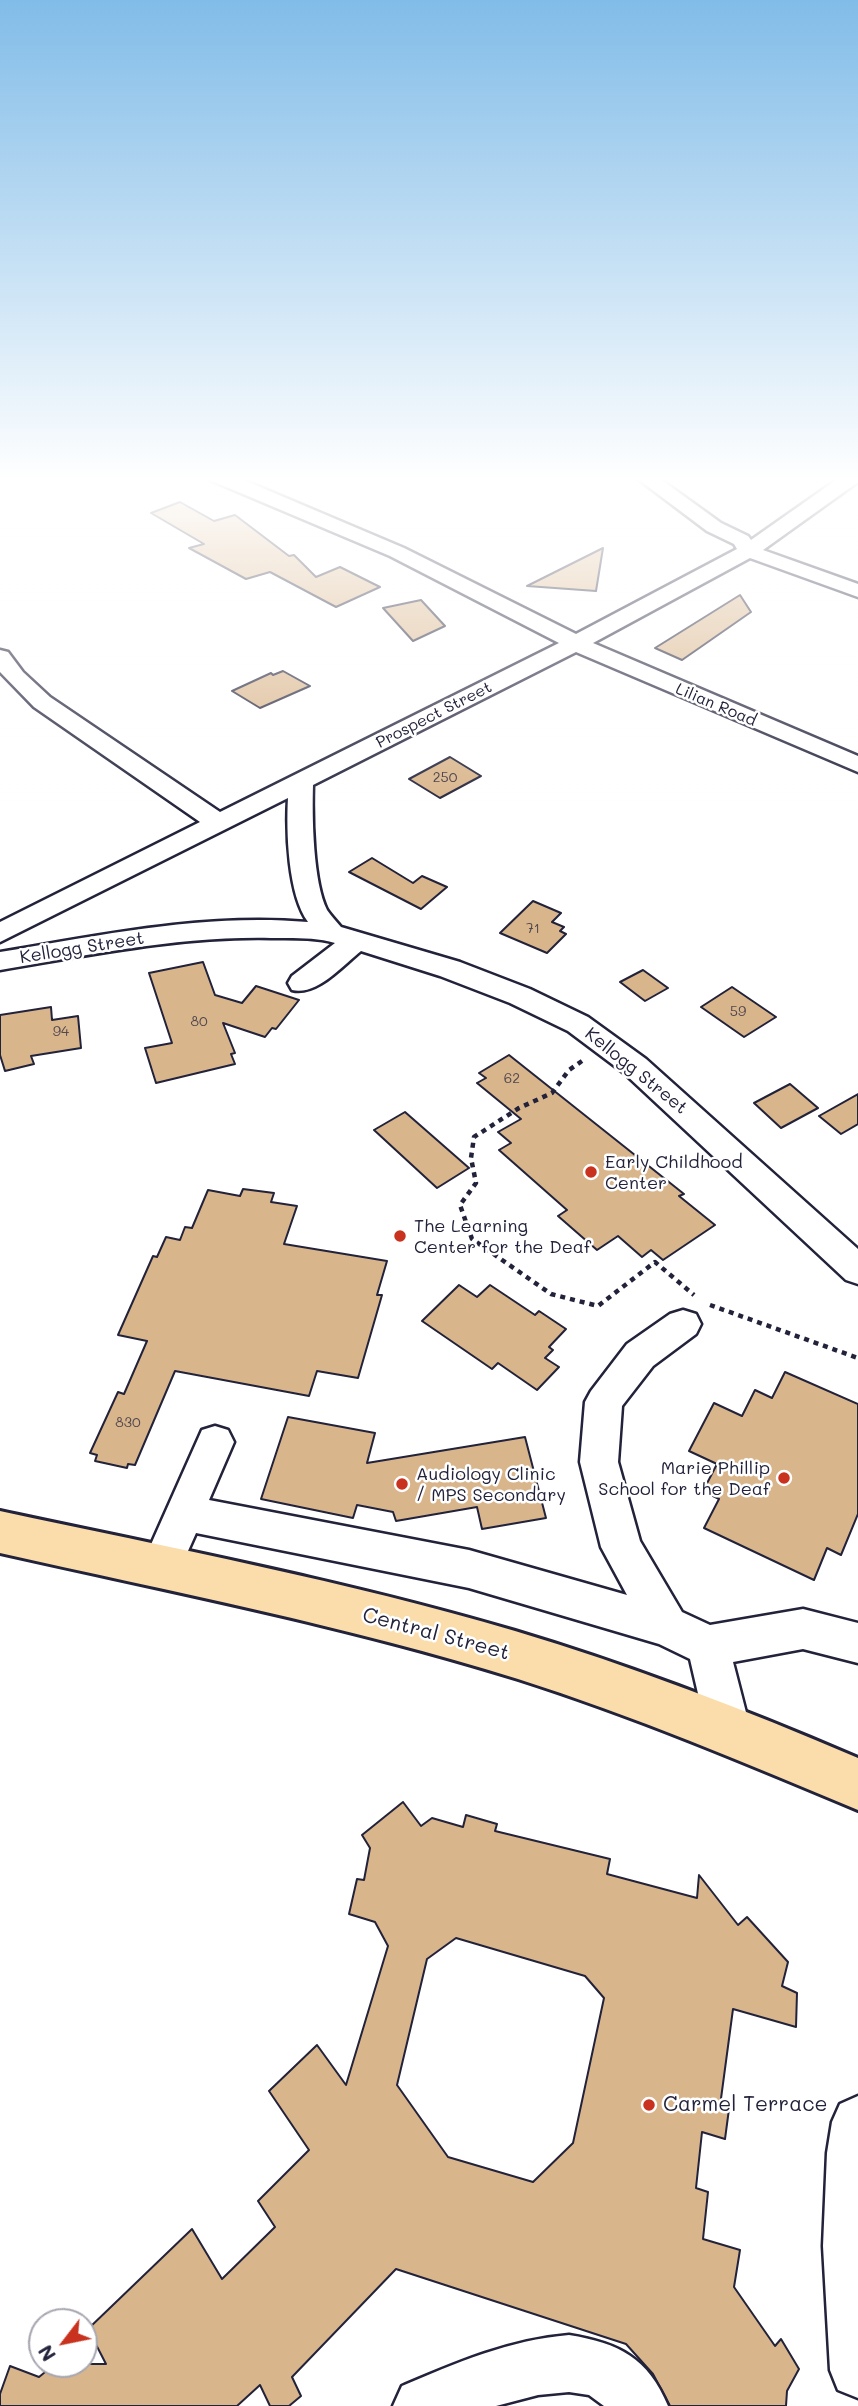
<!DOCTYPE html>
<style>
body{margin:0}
#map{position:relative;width:858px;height:2406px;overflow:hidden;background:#fff;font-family:Mali,sans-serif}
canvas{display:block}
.north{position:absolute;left:28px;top:2308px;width:70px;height:70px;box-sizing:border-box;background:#fff;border:2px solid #a7a7b1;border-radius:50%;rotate:238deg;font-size:19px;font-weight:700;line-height:28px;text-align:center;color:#22223b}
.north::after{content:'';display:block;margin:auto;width:24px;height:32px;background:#c8321e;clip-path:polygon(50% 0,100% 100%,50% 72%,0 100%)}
</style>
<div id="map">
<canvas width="858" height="2406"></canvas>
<div class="north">N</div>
</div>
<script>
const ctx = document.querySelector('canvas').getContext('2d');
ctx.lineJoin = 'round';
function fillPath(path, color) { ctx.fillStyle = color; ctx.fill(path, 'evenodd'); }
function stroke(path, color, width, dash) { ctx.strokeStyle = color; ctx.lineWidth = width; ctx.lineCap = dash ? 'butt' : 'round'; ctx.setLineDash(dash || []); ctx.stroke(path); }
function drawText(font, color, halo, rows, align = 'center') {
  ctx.font = font + ' Mali,sans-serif'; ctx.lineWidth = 5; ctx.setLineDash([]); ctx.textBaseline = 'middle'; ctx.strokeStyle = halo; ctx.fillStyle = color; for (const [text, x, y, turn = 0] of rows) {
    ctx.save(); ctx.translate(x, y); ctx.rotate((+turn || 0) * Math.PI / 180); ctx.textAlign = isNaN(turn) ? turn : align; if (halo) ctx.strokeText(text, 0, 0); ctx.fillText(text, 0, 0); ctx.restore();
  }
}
const building = new Path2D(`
 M 180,502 L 214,521 L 235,515 L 289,556 L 294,555 L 316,577 L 340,567 L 380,587 L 336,607 L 270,572 L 246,579 L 189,548 L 204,544 L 151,513 Z
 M 603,548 L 596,591 L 527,586 Z
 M 740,595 L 751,612 L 682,660 L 655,648 Z
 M 421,600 L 445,626 L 413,641 L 383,608 Z
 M 283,671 L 310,686 L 260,708 L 232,691 L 271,673 L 273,675 Z
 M 450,757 L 481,776 L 440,798 L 409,779 Z
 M 372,858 L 413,883 L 422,876 L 447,887 L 421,909 L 349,872 Z
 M 533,901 L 561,913 L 552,922 L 564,927 L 560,931 L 566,934 L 547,953 L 500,933 Z
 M 203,962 L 215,995 L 242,1003 L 256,986 L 299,1000 L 276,1029 L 272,1028 L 265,1037 L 223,1023 L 235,1053 L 231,1054 L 235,1064 L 156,1083 L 145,1048 L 172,1043 L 149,973 Z
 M 643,970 L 668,988 L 645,1001 L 620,982 Z
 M 732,987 L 776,1017 L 744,1037 L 701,1007 Z
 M 51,1007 L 52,1020 L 78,1016 L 81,1048 L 31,1056 L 34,1064 L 5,1071 L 0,1055 L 0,1015 Z
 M 509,1055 L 684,1194 L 679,1196 L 715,1225 L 663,1260 L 651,1250 L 642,1257 L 618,1236 L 597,1250 L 558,1216 L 567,1210 L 499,1150 L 511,1143 L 498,1132 L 521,1119 L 477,1083 L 486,1078 L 479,1073 Z
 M 790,1084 L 818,1108 L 781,1128 L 754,1103 Z
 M 858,1094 L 858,1124 L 841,1134 L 819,1116 Z
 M 405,1112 L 469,1168 L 437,1188 L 374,1130 Z
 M 243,1189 L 274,1193 L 271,1202 L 297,1206 L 284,1244 L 387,1261 L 377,1295 L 382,1295 L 358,1378 L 317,1371 L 309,1396 L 175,1371 L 135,1465 L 128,1464 L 127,1468 L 95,1461 L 97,1455 L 90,1453 L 118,1392 L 124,1394 L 147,1341 L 118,1335 L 153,1256 L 157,1257 L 166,1237 L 180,1240 L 185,1227 L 192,1228 L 208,1190 L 240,1196 Z
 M 459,1285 L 477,1297 L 490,1285 L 535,1315 L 539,1311 L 566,1329 L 549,1347 L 553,1350 L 545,1358 L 559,1367 L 537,1390 L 498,1363 L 492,1369 L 422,1321 Z
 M 785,1372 L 858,1404 L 858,1514 L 841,1555 L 827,1548 L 814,1580 L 704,1528 L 719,1499 L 703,1491 L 717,1464 L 689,1451 L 714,1403 L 742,1416 L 755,1390 L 772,1398 Z
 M 288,1417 L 375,1433 L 367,1463 L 525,1437 L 546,1518 L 482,1529 L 477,1507 L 396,1521 L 393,1512 L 357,1505 L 353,1518 L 261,1499 Z
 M 403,1802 L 421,1826 L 432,1818 L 463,1827 L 466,1815 L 497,1824 L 495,1831 L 610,1859 L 607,1874 L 697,1898 L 699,1875 L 738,1925 L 747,1917 L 788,1962 L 782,1986 L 797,1993 L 796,2027 L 733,2009 L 720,2106 L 729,2109 L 725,2139 L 702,2132 L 696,2188 L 708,2192 L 703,2239 L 740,2250 L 734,2287 L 775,2346 L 781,2339 L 799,2369 L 787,2391 L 786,2406 L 670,2406 L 653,2374 L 626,2344 L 396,2269 L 292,2377 L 301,2396 L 289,2406 L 270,2406 L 260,2385 L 237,2406 L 0,2406 L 0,2394 L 10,2366 L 39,2377 L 55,2364 L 106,2364 L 88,2329 L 192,2229 L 222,2279 L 275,2227 L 258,2201 L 309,2150 L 269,2091 L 317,2045 L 346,2085 L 388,1946 L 375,1922 L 349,1914 L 357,1879 L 364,1880 L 370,1848 L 362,1835 ZM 456,1938 L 585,1976 L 604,1998 L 573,2143 L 533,2182 L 448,2157 L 397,2085 L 427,1959 Z`);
fillPath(building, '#d9b58b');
stroke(building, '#22223b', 2);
const minor = new Path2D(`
 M 208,476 L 234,476 L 404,548 L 576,634 L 737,549 L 734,544 L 707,531 L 634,476 L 656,476 L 721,523 L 748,536 L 751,540 L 842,476 L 858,476 L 858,482 L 763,550 L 858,584 L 858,597 L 750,558 L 593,643 L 858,756 L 858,772 L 576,652 L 313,785 C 312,817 313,882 327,910 C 331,916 336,921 341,927 L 460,962 L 530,989 L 588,1017 L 646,1059 L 858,1249 L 858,1284 L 846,1280 L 624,1073 L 568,1031 L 510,1003 L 440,976 L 361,951 C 342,966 317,996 292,990 L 288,983 L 292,976 L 335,943 C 315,937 292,938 271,938 C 180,936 90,955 0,970 L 0,952 C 101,935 205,913 308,922 C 288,895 286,831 288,798 L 0,942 L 0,922 L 200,822 L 34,707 L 0,672 L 0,650 L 8,652 L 23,672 L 50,697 L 220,812 L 559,643 L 390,556 L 210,480 Z
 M 683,1310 L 696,1314 L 701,1324 L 696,1334 L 653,1366 L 622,1406 L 618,1462 L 640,1541 L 682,1612 L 710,1625 L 803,1609 L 858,1623 L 858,1663 L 803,1649 L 733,1662 L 750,1728 L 744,1743 L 728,1750 L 712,1743 L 706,1728 L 690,1659 L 659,1644 L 469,1588 L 196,1533 L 175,1580 L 161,1586 L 147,1580 L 141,1567 L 202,1430 L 215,1426 L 228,1430 L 234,1442 L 209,1500 L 469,1550 L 627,1595 L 601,1547 L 580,1462 L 585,1402 L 591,1391 L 627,1344 L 670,1314 Z
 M 858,2096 L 858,2398 L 838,2390 L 830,2370 L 823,2246 L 827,2153 L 832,2122 L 840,2104 Z
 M 569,2335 C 619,2343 648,2358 668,2406 L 604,2406 L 589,2395 L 569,2392 L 538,2395 L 496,2406 L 393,2406 L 402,2386 C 456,2363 509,2340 569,2335 Z`);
const major = new Path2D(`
 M 0,1511 C 172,1548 346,1581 515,1631 C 632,1666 746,1710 858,1758 L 858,1810 C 746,1763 634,1716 518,1679 C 349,1626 173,1592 0,1553 Z`);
stroke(minor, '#22223b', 5);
stroke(major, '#22223b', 6);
stroke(new Path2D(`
 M 582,1061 L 569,1070 L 552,1093 L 519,1108 L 474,1137 L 471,1158 L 476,1183 L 460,1205 L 472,1239 L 551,1294 L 598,1306 L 655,1262 L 694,1295
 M 710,1305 L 858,1358`), '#22223b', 4.5, [5, 5]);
fillPath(minor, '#fff');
fillPath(major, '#faddab');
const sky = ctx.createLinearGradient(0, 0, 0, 813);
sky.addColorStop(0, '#81bce8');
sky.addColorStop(0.59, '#fff');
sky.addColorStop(1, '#ffffff00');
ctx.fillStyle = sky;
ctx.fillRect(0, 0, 858, 813);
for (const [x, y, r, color] of [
 [591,1172,7,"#c8321e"],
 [400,1236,7,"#c8321e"],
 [784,1478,7,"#c8321e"],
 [402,1484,7,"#c8321e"],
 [649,2105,7,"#c8321e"]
]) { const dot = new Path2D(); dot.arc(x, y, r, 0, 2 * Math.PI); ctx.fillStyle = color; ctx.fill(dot); stroke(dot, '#fff', 2.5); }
drawText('14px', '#50474f', null, [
 ["250",445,778],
 ["71",533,929],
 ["59",738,1012],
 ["80",199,1022],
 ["94",61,1032],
 ["62",512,1079],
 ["830",128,1423]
]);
drawText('16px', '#22223b', '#fff', [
 ["Lilian Road",716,705,23],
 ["Prospect Street",434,715,-27]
]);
drawText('18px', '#22223b', '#fff', [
 ["Kellogg Street",82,948,-9],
 ["Kellogg Street",636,1071,39]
]);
drawText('18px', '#22223b', '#fff', [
 ["Early Childhood",605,1162],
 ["Center",605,1183],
 ["The Learning",414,1226],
 ["Center for the Deaf",414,1247],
 ["Marie Phillip",770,1468,"right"],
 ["School for the Deaf",770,1489,"right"],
 ["Audiology Clinic",416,1474],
 ["/ MPS Secondary",416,1495]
], 'left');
drawText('21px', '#22223b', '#fff', [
 ["Central Street",436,1634,15]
]);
drawText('21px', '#22223b', '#fff', [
 ["Carmel Terrace",663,2105]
], 'left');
</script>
